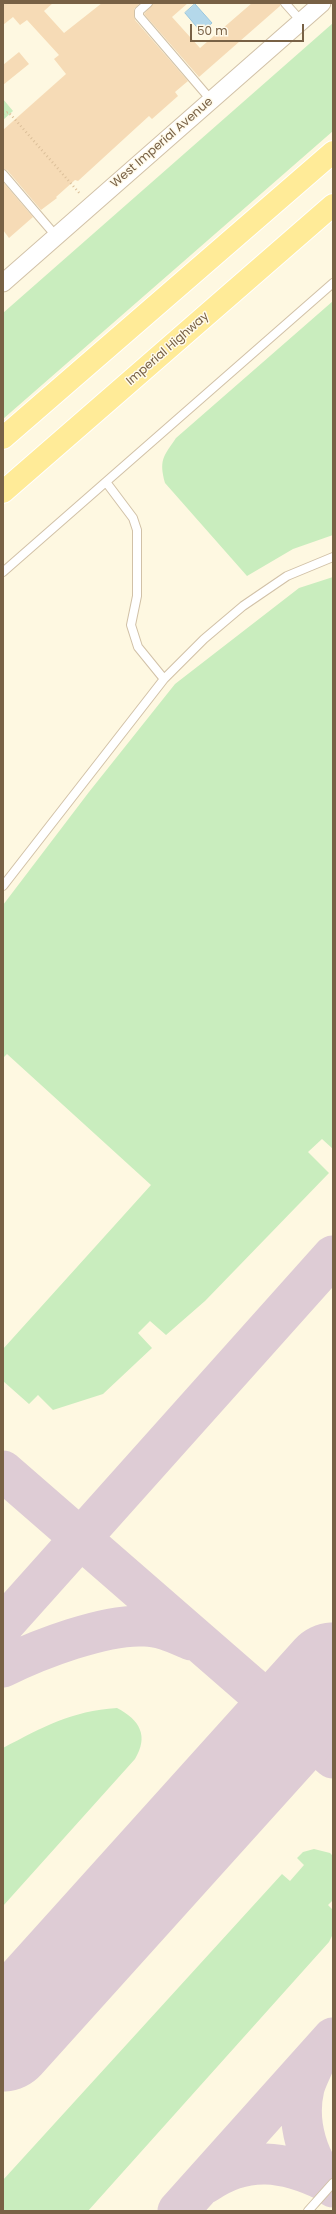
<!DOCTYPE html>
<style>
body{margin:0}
#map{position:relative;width:336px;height:2214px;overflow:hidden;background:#fef8e1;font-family:Poppins,sans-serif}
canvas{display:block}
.frame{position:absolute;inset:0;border:4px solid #786145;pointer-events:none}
.scale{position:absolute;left:190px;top:24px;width:114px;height:18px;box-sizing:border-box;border:2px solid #786145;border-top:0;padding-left:5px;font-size:12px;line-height:14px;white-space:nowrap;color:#786145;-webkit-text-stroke:3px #fffaea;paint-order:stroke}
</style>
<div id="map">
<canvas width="336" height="2214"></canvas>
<div class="frame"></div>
<div class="scale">50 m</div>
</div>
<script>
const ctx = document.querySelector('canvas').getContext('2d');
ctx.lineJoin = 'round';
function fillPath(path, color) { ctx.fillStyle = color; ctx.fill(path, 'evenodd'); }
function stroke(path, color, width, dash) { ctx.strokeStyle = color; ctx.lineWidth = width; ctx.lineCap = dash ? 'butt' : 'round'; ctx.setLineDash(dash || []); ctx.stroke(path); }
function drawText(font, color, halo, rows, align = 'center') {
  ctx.font = font + ' Poppins,sans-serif'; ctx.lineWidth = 3; ctx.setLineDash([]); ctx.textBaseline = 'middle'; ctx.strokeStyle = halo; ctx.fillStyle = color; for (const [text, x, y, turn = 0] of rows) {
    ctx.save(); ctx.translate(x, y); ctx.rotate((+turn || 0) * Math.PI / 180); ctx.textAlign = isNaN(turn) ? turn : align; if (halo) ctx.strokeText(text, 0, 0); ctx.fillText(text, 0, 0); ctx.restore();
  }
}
fillPath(new Path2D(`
 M 333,23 L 333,131 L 3,419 L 3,313 Z
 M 3,99 L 13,111 L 3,120 Z
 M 333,301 L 333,535 L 293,549 L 247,576 L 165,483 C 159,460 163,457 176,438 Z
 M 333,577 L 333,1149 L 322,1139 L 308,1152 L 329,1173 L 205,1301 L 166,1335 L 150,1321 L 138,1333 L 152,1348 L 103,1394 L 53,1410 L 38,1395 L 29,1404 L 3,1381 L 3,1349 L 151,1185 L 7,1054 L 3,1058 L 3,905 L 89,792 L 175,684 L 299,588 Z
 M 117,1708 C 140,1720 149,1736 135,1759 L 3,1906 L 3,1748 C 43,1727 71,1711 117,1708 Z
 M 314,1849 L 330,1853 L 333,1856 L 333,1900 L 328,1905 L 333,1910 L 333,1934 L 329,1942 L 88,2211 L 3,2211 L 3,2180 L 282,1874 L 290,1881 L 304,1865 L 297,1858 L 303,1852 Z`), '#c9edbe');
const water = new Path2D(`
 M 195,4 L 212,23 L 201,32 L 185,13 Z`);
fillPath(water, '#b4d8ea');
stroke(water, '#99c6dd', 1);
stroke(new Path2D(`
 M 3,1471 L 333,1758
 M 3,1625 L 333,1256
 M 3,1667 C 39,1649 105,1624 144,1626 C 161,1626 177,1634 191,1640
 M 314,2063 C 311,2071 306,2080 304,2088 C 296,2122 307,2163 333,2187
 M 206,2183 C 246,2155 285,2161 326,2181
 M 178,2211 L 333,2038`), '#deccd5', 41);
stroke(new Path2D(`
 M 3,2040 L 333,1674`), '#deccd5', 103);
fillPath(new Path2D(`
 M 3,3 L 53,3 L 44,11 L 64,33 L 102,3 L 140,3 L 134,9 L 135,20 L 188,81 L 175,92 L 178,96 L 152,119 L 149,116 L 78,181 L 75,180 L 56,197 L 57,198 L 41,210 L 7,170 L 3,169 L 3,130 L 66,74 L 54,59 L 59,55 L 27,20 L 20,25 L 13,17 L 3,25 Z
 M 153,3 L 188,3 L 172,17 L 200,48 L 252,3 L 280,3 L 280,6 L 199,77 L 144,14 Z
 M 19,52 L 29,64 L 3,85 L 3,65 Z
 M 3,182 L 33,217 L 9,238 L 3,230 Z`), '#f6dbb6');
const lane = new Path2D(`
 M 148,3 L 139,11 L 139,16 L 211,100
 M 285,3 L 301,21
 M 3,174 L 56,236
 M 106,482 L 133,518 L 137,530 L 137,596 L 131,625 L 138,647 L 164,679
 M 3,572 L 333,283
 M 3,886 L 164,679 L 204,639 L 243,606 L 287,576 L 333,557
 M 308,2211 L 333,2183`);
const street = new Path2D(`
 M 3,283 L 322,3`);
const primary = new Path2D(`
 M 3,438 L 333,152
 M 3,492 L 333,205`);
stroke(lane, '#d1c1a7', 10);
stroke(street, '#d1c1a7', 19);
stroke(primary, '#fff', 24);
stroke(new Path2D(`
 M 3,114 L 8,112 L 12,116 L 81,195`), '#dbbf99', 2.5, [1, 3]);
stroke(lane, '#fff', 8);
stroke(street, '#fff', 17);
stroke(primary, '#ffeb98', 22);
drawText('12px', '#786145', '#fffaea', [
 ["West Imperial Avenue",162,143,-41],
 ["Imperial Highway",168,349,-41]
]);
</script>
